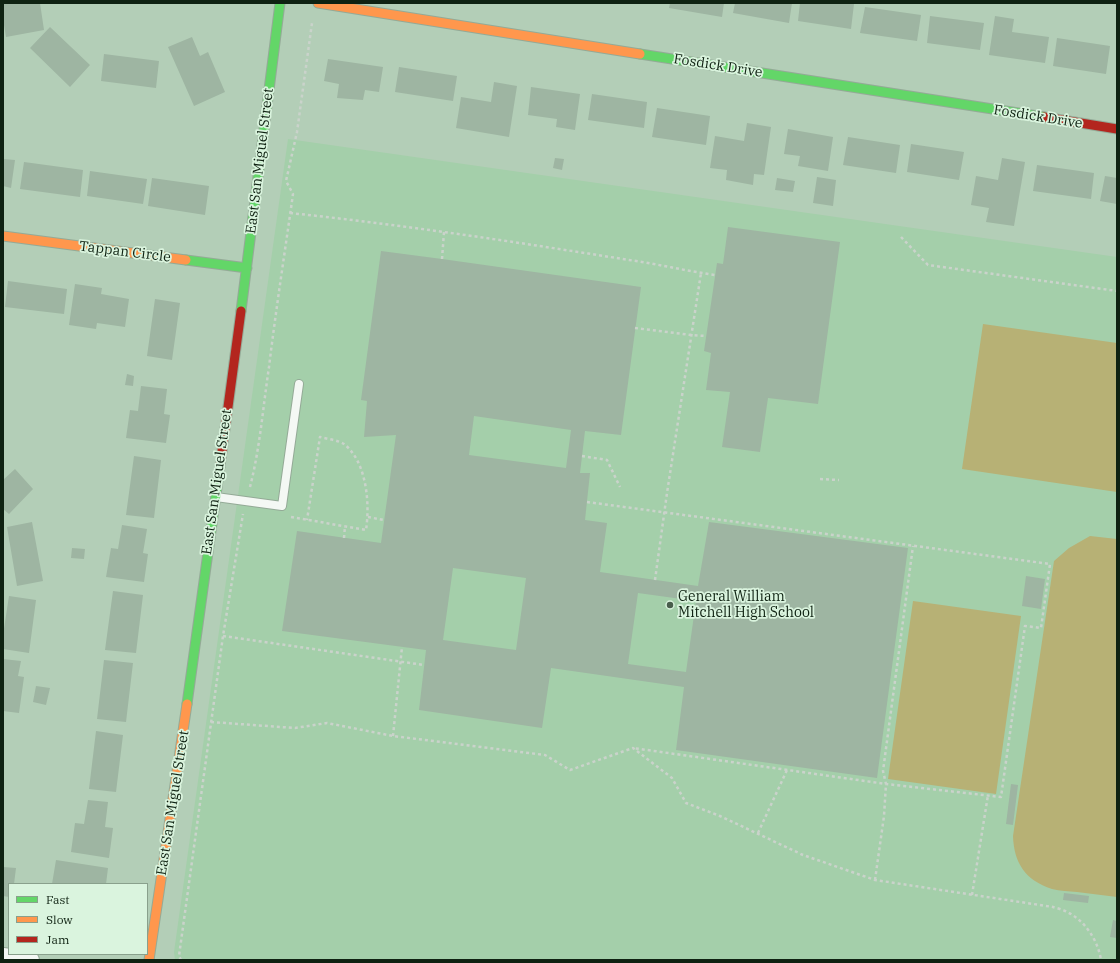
<!DOCTYPE html>
<style>
body{margin:0}
#map{position:relative;width:1120px;height:963px;overflow:hidden;background:#b3ceb7;font-family:"IBM Plex Serif",serif}
canvas{display:block}
.frame{position:absolute;inset:0;border:4px solid #0f2212;pointer-events:none}
.legend{position:absolute;left:8px;top:883px;width:140px;height:72px;box-sizing:border-box;background:#daf4de;border:1px solid #89a08c;margin:0;padding:5px 7px;list-style:none;font-size:12px;color:#0f2212}
.legend li{display:flex;align-items:center;gap:8px;height:20px}
.legend b{width:20px;border:1px solid #89a08c}
</style>
<div id="map">
<canvas width="1120" height="963"></canvas>
<div class="frame"></div>
<ul class="legend">
<li><b style="height:5px;background:#63d668"></b>Fast</li>
<li><b style="height:5px;background:#ff974d"></b>Slow</li>
<li><b style="height:5px;background:#b3261e"></b>Jam</li>
</ul>
</div>
<script>
const ctx = document.querySelector('canvas').getContext('2d');
ctx.lineJoin = 'round';
function fillPath(path, color) { ctx.fillStyle = color; ctx.fill(path, 'evenodd'); }
function stroke(path, color, width, dash) { ctx.strokeStyle = color; ctx.lineWidth = width; ctx.lineCap = dash ? 'butt' : 'round'; ctx.setLineDash(dash || []); ctx.stroke(path); }
function drawText(font, color, halo, rows, align = 'center') {
  ctx.font = font + ' "IBM Plex Serif",serif'; ctx.lineWidth = 3.5; ctx.setLineDash([]); ctx.textBaseline = 'middle'; ctx.strokeStyle = halo; ctx.fillStyle = color; for (const [text, x, y, turn = 0] of rows) {
    ctx.save(); ctx.translate(x, y); ctx.rotate((+turn || 0) * Math.PI / 180); ctx.textAlign = isNaN(turn) ? turn : align; if (halo) ctx.strokeText(text, 0, 0); ctx.fillText(text, 0, 0); ctx.restore();
  }
}
fillPath(new Path2D(`
 M 288,139 L 1117,257 L 1117,960 L 175,960 L 174,952 Z`), '#a4cfaa');
fillPath(new Path2D(`
 M 983,324 L 1117,343 L 1117,492 L 962,469 Z
 M 1090,536 L 1117,539 L 1117,897 C 1104,895 1090,894 1077,892 C 1069,891 1060,891 1052,889 C 1025,880 1014,863 1013,836 L 1054,561 L 1069,548 Z
 M 913,601 L 1021,616 L 996,794 L 888,779 Z`), '#b7b175');
fillPath(new Path2D(`
 M 3,3 L 40,3 L 44,30 L 6,37 L 3,19 Z
 M 670,3 L 724,3 L 722,17 L 669,8 Z
 M 735,3 L 792,3 L 789,23 L 733,13 Z
 M 800,3 L 848,3 L 854,4 L 851,29 L 798,21 Z
 M 865,7 L 921,15 L 917,41 L 860,33 Z
 M 930,16 L 984,23 L 980,50 L 927,43 Z
 M 995,16 L 1014,19 L 1012,32 L 1049,37 L 1045,63 L 989,55 Z
 M 50,27 L 90,65 L 70,87 L 30,48 Z
 M 192,37 L 200,56 L 208,52 L 225,92 L 194,106 L 168,47 Z
 M 1057,38 L 1110,46 L 1106,74 L 1053,66 Z
 M 104,54 L 159,61 L 156,88 L 101,81 Z
 M 328,59 L 383,67 L 379,92 L 365,90 L 363,100 L 337,98 L 339,84 L 324,81 Z
 M 399,67 L 457,76 L 453,101 L 395,92 Z
 M 494,82 L 517,86 L 509,137 L 456,128 L 461,97 L 491,102 Z
 M 531,87 L 580,94 L 575,130 L 556,127 L 557,119 L 528,115 Z
 M 592,94 L 647,102 L 644,128 L 588,120 Z
 M 657,108 L 710,116 L 706,145 L 652,137 Z
 M 747,123 L 771,127 L 764,175 L 754,174 L 753,185 L 726,180 L 727,170 L 710,168 L 715,136 L 744,141 Z
 M 788,129 L 833,137 L 828,171 L 798,166 L 800,156 L 784,154 Z
 M 848,137 L 900,145 L 896,173 L 843,165 Z
 M 911,144 L 964,152 L 959,180 L 907,172 Z
 M 555,158 L 564,159 L 562,170 L 553,168 Z
 M 1002,158 L 1025,162 L 1014,226 L 986,222 L 989,208 L 971,205 L 976,176 L 998,180 Z
 M 3,159 L 15,160 L 11,188 L 3,186 Z
 M 24,162 L 83,170 L 80,197 L 20,189 Z
 M 1037,165 L 1094,173 L 1091,199 L 1033,191 Z
 M 90,171 L 147,179 L 143,204 L 87,196 Z
 M 1105,176 L 1117,178 L 1117,204 L 1100,201 Z
 M 817,177 L 836,180 L 833,206 L 813,203 Z
 M 152,178 L 209,186 L 205,215 L 148,206 Z
 M 777,178 L 795,181 L 793,192 L 775,190 Z
 M 728,227 L 840,242 L 818,404 L 768,398 L 760,452 L 722,447 L 730,392 L 706,390 L 711,353 L 704,351 L 717,263 L 723,264 Z
 M 381,251 L 442,259 L 641,287 L 621,435 L 585,431 L 580,473 L 590,473 L 585,520 L 607,523 L 600,572 L 698,586 L 709,522 L 908,548 L 877,778 L 676,750 L 684,687 L 551,668 L 542,728 L 419,710 L 426,650 L 282,631 L 297,531 L 381,543 L 396,435 L 364,437 L 367,401 L 361,400 ZM 474,416 L 571,430 L 566,468 L 469,455 ZM 453,568 L 526,578 L 516,650 L 443,640 ZM 638,593 L 696,601 L 686,672 L 628,664 Z
 M 8,281 L 67,289 L 64,314 L 5,307 Z
 M 75,284 L 102,288 L 101,294 L 129,299 L 125,327 L 97,323 L 96,329 L 69,325 Z
 M 155,299 L 180,303 L 172,360 L 147,356 Z
 M 127,374 L 134,376 L 133,386 L 125,385 Z
 M 141,386 L 167,389 L 164,414 L 170,415 L 166,443 L 126,438 L 130,410 L 138,411 Z
 M 134,456 L 161,460 L 154,518 L 126,515 Z
 M 15,469 L 33,489 L 9,514 L 3,509 L 3,480 Z
 M 32,522 L 43,581 L 17,586 L 7,527 Z
 M 122,525 L 147,529 L 143,553 L 148,554 L 144,582 L 106,577 L 111,548 L 118,549 Z
 M 72,548 L 85,549 L 84,559 L 71,558 Z
 M 1026,576 L 1045,579 L 1041,609 L 1022,606 Z
 M 113,591 L 143,595 L 136,653 L 105,650 Z
 M 9,596 L 36,600 L 29,653 L 3,649 L 3,635 Z
 M 3,659 L 21,661 L 18,676 L 24,677 L 19,713 L 3,711 Z
 M 104,660 L 133,663 L 126,722 L 97,719 Z
 M 36,686 L 50,688 L 46,705 L 33,702 Z
 M 96,731 L 123,735 L 116,792 L 89,789 Z
 M 1011,784 L 1018,785 L 1013,825 L 1006,824 Z
 M 88,800 L 108,802 L 105,827 L 113,828 L 109,858 L 71,852 L 75,823 L 84,824 Z
 M 56,860 L 108,868 L 106,884 L 52,884 Z
 M 3,867 L 16,868 L 14,884 L 9,884 L 9,897 L 3,896 Z
 M 1064,893 L 1089,896 L 1088,903 L 1063,900 Z
 M 1113,920 L 1117,921 L 1117,938 L 1110,937 Z`), '#9eb5a2');
const lane = new Path2D(`
 M 216,497 L 282,506 L 299,384`);
const street = new Path2D(`
 M 3,956 L 31,960`);
const fast = new Path2D(`
 M 640,54 L 1044,117
 M 186,260 L 247,268
 M 241,311 L 280,3
 M 187,704 L 220,466`);
const slow = new Path2D(`
 M 318,3 L 640,54
 M 3,236 L 186,260
 M 149,960 L 187,704`);
const jam = new Path2D(`
 M 1044,117 L 1117,129
 M 220,466 L 241,311`);
stroke(lane, '#94aa97', 10);
stroke(street, '#94aa97', 18);
stroke(fast, '#94aa97', 11);
stroke(slow, '#94aa97', 11);
stroke(jam, '#94aa97', 11);
stroke(new Path2D(`
 M 290,213 C 404,225 516,242 629,260 C 658,264 686,271 715,275
 M 901,237 L 928,265 L 1117,291
 M 442,259 L 444,232
 M 635,328 L 691,335 L 706,336
 M 582,456 L 607,460 L 620,487
 M 820,479 L 839,480
 M 250,487 C 260,448 263,407 269,367 C 276,309 285,251 293,194 L 286,181 L 297,132 L 312,23
 M 587,502 L 1050,564 L 1041,628 L 1025,626 L 1001,797 L 886,784 L 633,748
 M 291,517 C 316,521 341,526 366,530 C 370,504 367,462 344,444 C 338,440 327,439 320,437 L 307,520
 M 368,517 L 384,520
 M 344,538 L 345,526
 M 655,580 L 667,493 L 701,273
 M 223,636 L 424,665
 M 211,722 L 295,728 L 327,723 L 393,736 L 545,755 L 570,770 L 633,748 L 672,778 L 686,803 L 720,816 L 803,855 L 875,880 L 1053,907 C 1056,908 1061,909 1065,911 C 1084,919 1098,940 1101,960
 M 393,736 L 402,647
 M 758,833 L 787,770
 M 875,880 L 884,816 L 886,784 L 883,771 L 913,546
 M 972,895 L 988,795
 M 181,960 L 179,956 L 223,636 L 243,514`), '#cad3cb', 2.5, [3, 3]);
stroke(lane, '#f4f8f4', 8);
stroke(street, '#f4f8f4', 16);
stroke(fast, '#63d668', 9);
stroke(slow, '#ff974d', 9);
stroke(jam, '#b3261e', 9);
for (const [x, y, r, color] of [
 [670,605,4,"#485e4c"]
]) { const dot = new Path2D(); dot.arc(x, y, r, 0, 2 * Math.PI); ctx.fillStyle = color; ctx.fill(dot); stroke(dot, '#daf4de', 1.5); }
drawText('14px', '#0f2212', '#daf4de', [
 ["Fosdick Drive",718,66,9],
 ["Fosdick Drive",1038,117,9],
 ["East San Miguel Street",260,161,-83],
 ["Tappan Circle",125,252,7],
 ["East San Miguel Street",217,482,-82],
 ["East San Miguel Street",173,803,-81]
]);
drawText('14px', '#0f2212', '#daf4de', [
 ["General William",678,597],
 ["Mitchell High School",678,613]
], 'left');
</script>
